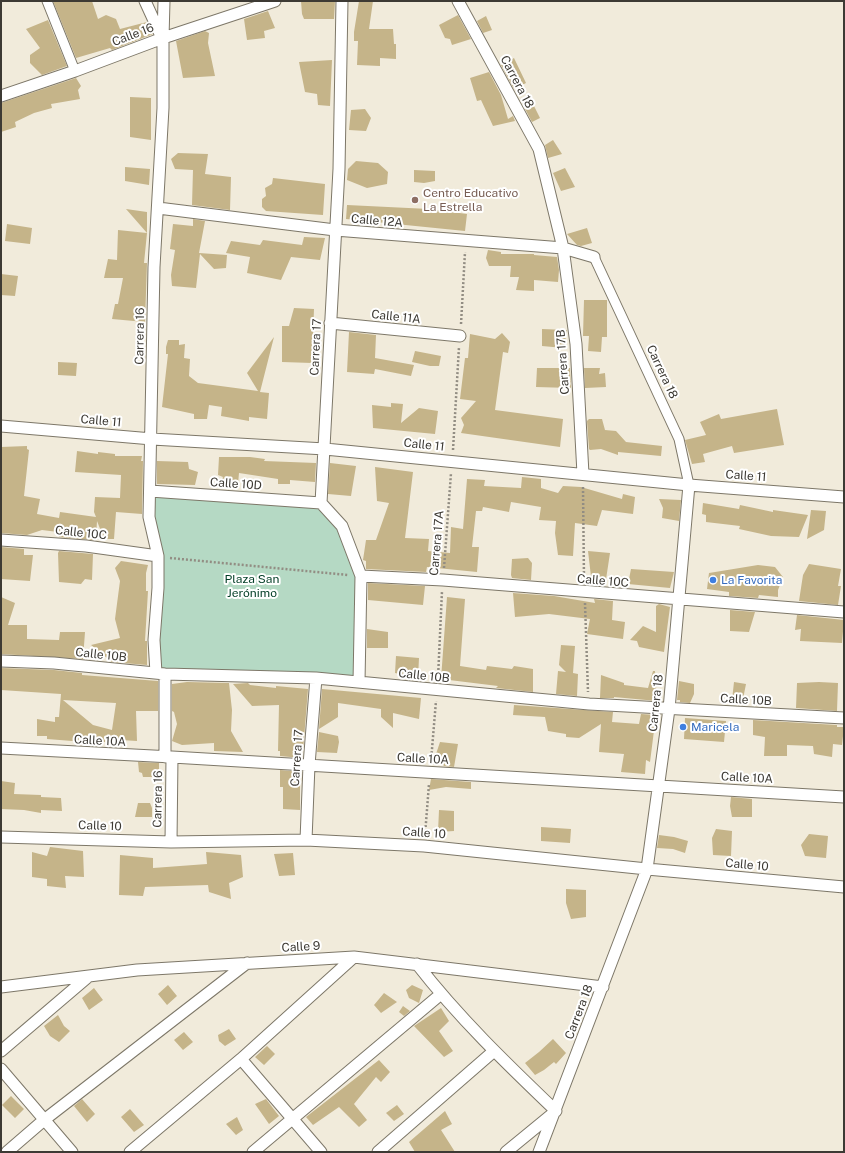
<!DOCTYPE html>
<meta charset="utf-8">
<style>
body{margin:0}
#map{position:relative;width:845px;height:1153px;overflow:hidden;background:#f1ebdb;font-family:"Public Sans",sans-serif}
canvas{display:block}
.frame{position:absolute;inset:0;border:2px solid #3d3a34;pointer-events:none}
</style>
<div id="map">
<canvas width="845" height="1153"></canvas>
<div class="frame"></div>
</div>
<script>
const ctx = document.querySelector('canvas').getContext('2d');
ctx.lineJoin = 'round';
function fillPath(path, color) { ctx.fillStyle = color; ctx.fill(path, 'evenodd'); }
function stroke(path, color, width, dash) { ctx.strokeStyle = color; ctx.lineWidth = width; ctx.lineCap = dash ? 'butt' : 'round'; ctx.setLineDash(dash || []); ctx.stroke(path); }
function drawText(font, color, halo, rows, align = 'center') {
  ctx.font = font + ' "Public Sans",sans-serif'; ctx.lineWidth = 4; ctx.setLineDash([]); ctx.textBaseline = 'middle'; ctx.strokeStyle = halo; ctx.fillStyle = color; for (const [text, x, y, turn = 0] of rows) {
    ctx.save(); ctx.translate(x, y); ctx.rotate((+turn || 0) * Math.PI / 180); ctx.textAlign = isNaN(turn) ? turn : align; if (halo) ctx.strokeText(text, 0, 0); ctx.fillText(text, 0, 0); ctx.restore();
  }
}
fillPath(new Path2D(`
 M 151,491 L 318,504 L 339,527 L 358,573 L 357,679 L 158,671 Z`), '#b5d9c4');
fillPath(new Path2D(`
 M 53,1 L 92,1 L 98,19 L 106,15 L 116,19 L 120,29 L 147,22 L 153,34 L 112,50 L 110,48 L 76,58 Z
 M 301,1 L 335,1 L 334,19 L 304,19 L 302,14 Z
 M 359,1 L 373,1 L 369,29 L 393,29 L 394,44 L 396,44 L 396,59 L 380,58 L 380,66 L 357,65 L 358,41 L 354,41 L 354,32 Z
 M 268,11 L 275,28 L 264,31 L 265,38 L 247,40 L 244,19 Z
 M 458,15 L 471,39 L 452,45 L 450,39 L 445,38 L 439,25 Z
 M 486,16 L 492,30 L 483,33 L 477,21 Z
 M 48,20 L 67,66 L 42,75 L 30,63 L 30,55 L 40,48 L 26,29 Z
 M 205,31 L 209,33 L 208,43 L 215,76 L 183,78 L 176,41 Z
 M 514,58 L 526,83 L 514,89 L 501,65 Z
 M 332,60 L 330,106 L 318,105 L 317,94 L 305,92 L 299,62 Z
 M 489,72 L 501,95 L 508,119 L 513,116 L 515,121 L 493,126 L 481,100 L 477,101 L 470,78 Z
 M 76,78 L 81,86 L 78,90 L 80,99 L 51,104 L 52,108 L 34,113 L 15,122 L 16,127 L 1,132 L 1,103 Z
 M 130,97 L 151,98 L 151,140 L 130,137 Z
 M 532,102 L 540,118 L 532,122 L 524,107 Z
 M 365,109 L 371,118 L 366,131 L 349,130 L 351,110 Z
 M 553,140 L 562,154 L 548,158 L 545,145 Z
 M 178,153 L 208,154 L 205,174 L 231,177 L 230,210 L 192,205 L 193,170 L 175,169 L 171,159 Z
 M 356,161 L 378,163 L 388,172 L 387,184 L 367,188 L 347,180 L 348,169 Z
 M 125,167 L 150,169 L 149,185 L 125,181 Z
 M 565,168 L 575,187 L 561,191 L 553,173 Z
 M 414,170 L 435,171 L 435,181 L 424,183 L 414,182 Z
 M 273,178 L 325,184 L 323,215 L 266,211 L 262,207 L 262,199 L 266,196 L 265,188 L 272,184 Z
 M 347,205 L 429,209 L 467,214 L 465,231 L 346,219 Z
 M 126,209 L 147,212 L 147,233 Z
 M 193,219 L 205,221 L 199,253 L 227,255 L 226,268 L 214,269 L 200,254 L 196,288 L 172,286 L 171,275 L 175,250 L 170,249 L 173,224 L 193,226 Z
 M 7,224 L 32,228 L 30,244 L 5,241 Z
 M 587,228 L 592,243 L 581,246 L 577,245 L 567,234 Z
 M 118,230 L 147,233 L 144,263 L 147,263 L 145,322 L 112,319 L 115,304 L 118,304 L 123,278 L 104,278 L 108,259 L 117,260 Z
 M 304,237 L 325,238 L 320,260 L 291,257 L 281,280 L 247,273 L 250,257 L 226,253 L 231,241 L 260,245 L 263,240 L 302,245 Z
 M 488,250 L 501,252 L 501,254 L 534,254 L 534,255 L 557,257 L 559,270 L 558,282 L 534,280 L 534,291 L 516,290 L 519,277 L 510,277 L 511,266 L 489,266 L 486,258 Z
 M 1,274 L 18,276 L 15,296 L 1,295 Z
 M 584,300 L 607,300 L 607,337 L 602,337 L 601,352 L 588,351 L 589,336 L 583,336 Z
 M 294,308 L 314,309 L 312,363 L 282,362 L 282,326 L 289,326 Z
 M 542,329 L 567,330 L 564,348 L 542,346 Z
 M 349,332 L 376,335 L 375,358 L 414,365 L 411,376 L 375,369 L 374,374 L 347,372 Z
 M 502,333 L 510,342 L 508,353 L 503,352 L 495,410 L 563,419 L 560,447 L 461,433 L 464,425 L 461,418 L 476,401 L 460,399 L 465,358 L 468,358 L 470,334 L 495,339 Z
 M 274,337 L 260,392 L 269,393 L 267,419 L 249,417 L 249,421 L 221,416 L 222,407 L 209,405 L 207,419 L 194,419 L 194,414 L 162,407 L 168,354 L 166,354 L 166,347 L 168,340 L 179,340 L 179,345 L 185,344 L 184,358 L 190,359 L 189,376 L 198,383 L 258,391 L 247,373 Z
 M 415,351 L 441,356 L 439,366 L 430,366 L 412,362 Z
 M 58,362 L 77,363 L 76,376 L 58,375 Z
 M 537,368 L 570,368 L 571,388 L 536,387 Z
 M 584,368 L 600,368 L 599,374 L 605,373 L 606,387 L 585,388 Z
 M 391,403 L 403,404 L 401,423 L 419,408 L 438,411 L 435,434 L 373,428 L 372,405 L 391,407 Z
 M 777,409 L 784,445 L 734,453 L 732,446 L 703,454 L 705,462 L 692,464 L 685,440 L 706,435 L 700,422 L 719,414 L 721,419 Z
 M 589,419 L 602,419 L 605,430 L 616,431 L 626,442 L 662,446 L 661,456 L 618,452 L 618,455 L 601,449 L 590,450 L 589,449 L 587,421 Z
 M 27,446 L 27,449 L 29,450 L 24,496 L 40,499 L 37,514 L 59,518 L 60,512 L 96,517 L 94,512 L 95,497 L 120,498 L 121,475 L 75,472 L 77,451 L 98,454 L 98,452 L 115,454 L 115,456 L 142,456 L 141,461 L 143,461 L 142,514 L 116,512 L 114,539 L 104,539 L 97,521 L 96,538 L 93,538 L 93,540 L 59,537 L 58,532 L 42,530 L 27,535 L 1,533 L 1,447 Z
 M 219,457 L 250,457 L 265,459 L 264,461 L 316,463 L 315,482 L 290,480 L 290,484 L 278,484 L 278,479 L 239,473 L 238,484 L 221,482 L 223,477 L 218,475 Z
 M 157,461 L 188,462 L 189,469 L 198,472 L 195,485 L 157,484 Z
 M 330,463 L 356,466 L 351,496 L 328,494 Z
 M 375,467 L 413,472 L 405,538 L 429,539 L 428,551 L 450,553 L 451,527 L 463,529 L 467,479 L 485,480 L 484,486 L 521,488 L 522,477 L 541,479 L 541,488 L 558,493 L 563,486 L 581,487 L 622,499 L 623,494 L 635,497 L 633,514 L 602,510 L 597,526 L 575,523 L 573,556 L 558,555 L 555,533 L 556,521 L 539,520 L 541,507 L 511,502 L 509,512 L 483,507 L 482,511 L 476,511 L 472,547 L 479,547 L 477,572 L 427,567 L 426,572 L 366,569 L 366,561 L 363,560 L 366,540 L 376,540 L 389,503 L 377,501 Z
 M 659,499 L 681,500 L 679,521 L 662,518 L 663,508 Z
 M 703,503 L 739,509 L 740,505 L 773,512 L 773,510 L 808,515 L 799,537 L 771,536 L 739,529 L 740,526 L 706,522 L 706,515 L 702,514 Z
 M 811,510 L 826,511 L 824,530 L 807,539 Z
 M 1,547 L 24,549 L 24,555 L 33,555 L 30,581 L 1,579 Z
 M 59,551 L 93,554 L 92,580 L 85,579 L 81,584 L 59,582 L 58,553 Z
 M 588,551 L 610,553 L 605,586 L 592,585 Z
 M 528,558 L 532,563 L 531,580 L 512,578 L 511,575 L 512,559 Z
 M 121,561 L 148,565 L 146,573 L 146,591 L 148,591 L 145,641 L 147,641 L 147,665 L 112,662 L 91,645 L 120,638 L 115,619 L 120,581 L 115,568 Z
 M 809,564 L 841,569 L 838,586 L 841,586 L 838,605 L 799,601 L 803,575 Z
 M 758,565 L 775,567 L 783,577 L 778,590 L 778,597 L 759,595 L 758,598 L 729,596 L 729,592 L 707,589 L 709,573 Z
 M 631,569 L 674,572 L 670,588 L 628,584 Z
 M 368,583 L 425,586 L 423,605 L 368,600 Z
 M 513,593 L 554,596 L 595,603 L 594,599 L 613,601 L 612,620 L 625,622 L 623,639 L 587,634 L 590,619 L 549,614 L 515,617 Z
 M 1,597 L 15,603 L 8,625 L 27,625 L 27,639 L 59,640 L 60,632 L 85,632 L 83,659 L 1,654 Z
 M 447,597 L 465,599 L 460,666 L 486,670 L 487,666 L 512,669 L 514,666 L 533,669 L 533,692 L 496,688 L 498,686 L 441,679 Z
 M 659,604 L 670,607 L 664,652 L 639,647 L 637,641 L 630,640 L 643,626 L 656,632 L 656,606 Z
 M 730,610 L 755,612 L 749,632 L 730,631 Z
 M 797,615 L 844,620 L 842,643 L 800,641 L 801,629 L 795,630 Z
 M 367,629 L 388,632 L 388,648 L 367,648 Z
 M 561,645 L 575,646 L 573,673 L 578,674 L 577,696 L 556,694 L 558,671 L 566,672 L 559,665 Z
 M 396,656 L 419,658 L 418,678 L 395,673 Z
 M 1,668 L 54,670 L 82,673 L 82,675 L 158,681 L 158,711 L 136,711 L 137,741 L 105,739 L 105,742 L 85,742 L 47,739 L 47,736 L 37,736 L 37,719 L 55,722 L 55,717 L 59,717 L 61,694 L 1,690 ZM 63,700 L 116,703 L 112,730 L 93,725 Z
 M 653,671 L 655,671 L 657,701 L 614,697 L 614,698 L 600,698 L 601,675 L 624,683 L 624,685 L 648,688 Z
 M 679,681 L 694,684 L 694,694 L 690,703 L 680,702 L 680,700 L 677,700 Z
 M 187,682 L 229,683 L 232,710 L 231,731 L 243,752 L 214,751 L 214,743 L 182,745 L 172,741 L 177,724 L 174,712 L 172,711 L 172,684 Z
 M 734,682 L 746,684 L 743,699 L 732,700 Z
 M 819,682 L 838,683 L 837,711 L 796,708 L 797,683 Z
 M 248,683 L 250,685 L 276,688 L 276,686 L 308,689 L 303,751 L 301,751 L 301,758 L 280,756 L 280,751 L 278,751 L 279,705 L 252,706 L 233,684 Z
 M 322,689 L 421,698 L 419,719 L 393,713 L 393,728 L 381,717 L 381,709 L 338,703 L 338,717 L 319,729 Z
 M 514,705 L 613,712 L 612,722 L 639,724 L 641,714 L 656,715 L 650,762 L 646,760 L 645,774 L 621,772 L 624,754 L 599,752 L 601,724 L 579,738 L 566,737 L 566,734 L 548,731 L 545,717 L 513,715 Z
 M 685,718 L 726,721 L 724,742 L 684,739 Z
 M 753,720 L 837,725 L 837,727 L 844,727 L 842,745 L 833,744 L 832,757 L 814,754 L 813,746 L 787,745 L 787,756 L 764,756 L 765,737 L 753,735 Z
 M 319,732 L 338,736 L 339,742 L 337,753 L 317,752 Z
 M 440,742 L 458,744 L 454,767 L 444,766 L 436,754 Z
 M 138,762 L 159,763 L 159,777 L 143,777 L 142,773 L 139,772 Z
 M 280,770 L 300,772 L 300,810 L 283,809 L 283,787 L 280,787 Z
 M 431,779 L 471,782 L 471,789 L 446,787 L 429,790 Z
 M 1,781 L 15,783 L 14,794 L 41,795 L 41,797 L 61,798 L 62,811 L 41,810 L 41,813 L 24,810 L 1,809 Z
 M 731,797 L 752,799 L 752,817 L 732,817 L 730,806 Z
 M 138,803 L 150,803 L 152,808 L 152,817 L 135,817 Z
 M 439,810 L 454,811 L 454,831 L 438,832 Z
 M 541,827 L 571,829 L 570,843 L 541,841 Z
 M 716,829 L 732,831 L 731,856 L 713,855 L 712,838 Z
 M 809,834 L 828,836 L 826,858 L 805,856 L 801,845 Z
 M 659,835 L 674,837 L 688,841 L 685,853 L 673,849 L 657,848 Z
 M 50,847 L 83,851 L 84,877 L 65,876 L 66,888 L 47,886 L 47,879 L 32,877 L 32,852 L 47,856 Z
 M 206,852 L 241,855 L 243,877 L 229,883 L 231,899 L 209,892 L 208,885 L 145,887 L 143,896 L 119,895 L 120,855 L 153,858 L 153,868 L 207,864 Z
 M 293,853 L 295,875 L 279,876 L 274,854 Z
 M 566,889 L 586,890 L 586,917 L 571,919 L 566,903 Z
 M 168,985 L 177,996 L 167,1005 L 158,994 Z
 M 412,985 L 423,990 L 419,1003 L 409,998 L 406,990 Z
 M 94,988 L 103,1000 L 89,1010 L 82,998 Z
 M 384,993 L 397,1002 L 381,1013 L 374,1005 Z
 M 403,1006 L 410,1011 L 404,1016 L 399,1012 Z
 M 441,1008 L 449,1021 L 439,1031 L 453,1051 L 444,1057 L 414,1026 Z
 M 58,1015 L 64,1026 L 70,1031 L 59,1042 L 50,1036 L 44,1026 Z
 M 229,1029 L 236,1039 L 225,1046 L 219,1041 L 218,1035 Z
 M 184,1032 L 193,1042 L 183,1050 L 174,1040 Z
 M 553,1039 L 566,1053 L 556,1064 L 554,1062 L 544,1070 L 535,1075 L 525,1063 L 539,1052 Z
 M 267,1046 L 275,1054 L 264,1065 L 255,1057 Z
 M 379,1060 L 390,1072 L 381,1082 L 376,1077 L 354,1104 L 367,1120 L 359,1127 L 339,1107 L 313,1125 L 306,1117 Z
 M 11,1096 L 24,1109 L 15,1118 L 2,1105 Z
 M 82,1099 L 95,1114 L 87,1122 L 74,1106 Z
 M 266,1099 L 279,1116 L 269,1124 L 255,1104 Z
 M 397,1105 L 404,1114 L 394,1121 L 386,1113 Z
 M 130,1109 L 144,1125 L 134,1132 L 121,1117 Z
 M 445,1111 L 452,1124 L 441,1130 L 455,1152 L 415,1152 L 409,1142 Z
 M 237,1117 L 243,1130 L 236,1135 L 226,1124 Z`), '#c5b489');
const pedestrian = new Path2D(`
 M 47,1 L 75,71
 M 594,257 L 679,439 L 689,485`);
const minor = new Path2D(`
 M 145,1 L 161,36
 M 342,1 L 339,169 L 321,503 L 342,526 L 361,576 L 359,682
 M 458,1 L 539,149 L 563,248 L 576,344 L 583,474
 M 1,96 L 75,71 L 163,38 L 275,1
 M 158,208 L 335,230 L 563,248 L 594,257
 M 330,323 L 460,336
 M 1,426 L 152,439 L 325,449 L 689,485 L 844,497
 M 150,491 L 321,503
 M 1,540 L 86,546 L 158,556
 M 361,576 L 443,580 L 844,612
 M 1,661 L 54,663 L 165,674 L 316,678 L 589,704 L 844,718
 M 156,673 L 154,640 L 158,588 L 158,556 L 149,517 L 154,267 L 163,108 L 163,38 L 164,1
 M 165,674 L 165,757
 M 1,748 L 172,757 L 844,797
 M 1,837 L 171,842 L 306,840 L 424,846 L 647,869 L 844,887
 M 306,840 L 309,765 L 316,678
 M 171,842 L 172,757
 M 417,964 C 459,1018 507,1064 556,1111 L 506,1152
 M 1,987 L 137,970 L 354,957 L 603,987
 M 1,1051 L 89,976
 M 241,1059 L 321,1152
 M 1,1069 L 72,1152
 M 7,1152 L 44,1120 L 247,963
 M 130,1152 L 241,1059 L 354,957
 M 253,1152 L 441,994
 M 378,1152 L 494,1051
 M 539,1152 L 647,869 L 669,709 L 689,485`);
stroke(pedestrian, '#7d7768', 11);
stroke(minor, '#7d7768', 13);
stroke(new Path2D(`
 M 461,324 L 465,252
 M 453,450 L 459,347
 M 583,487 L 584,580
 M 170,558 L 348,575
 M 444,568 L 451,473
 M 585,603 L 588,692
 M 438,678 L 442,591
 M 431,761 L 436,701
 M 425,835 L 429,784`), '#928d83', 2.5, [2, 2]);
stroke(pedestrian, '#fff', 9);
stroke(minor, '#fff', 11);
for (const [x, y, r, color] of [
 [415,200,4,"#8d6e63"],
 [713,580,4,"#3f7fe0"],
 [683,727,4,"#3f7fe0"]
]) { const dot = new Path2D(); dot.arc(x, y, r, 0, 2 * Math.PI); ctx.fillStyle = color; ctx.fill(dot); stroke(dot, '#fff', 1.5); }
drawText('12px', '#3d3a34', '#fff', [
 ["Calle 16",133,35,-21],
 ["Carrera 18",517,82,62],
 ["Calle 12A",377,221,5],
 ["Calle 11A",396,317,6],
 ["Carrera 16",140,336,-89],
 ["Carrera 17",316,347,-87],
 ["Carrera 17B",563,362,-94],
 ["Carrera 18",662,372,65],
 ["Calle 11",101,421,5],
 ["Calle 11",424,445,6],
 ["Calle 11",746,476,4],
 ["Calle 10D",236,484,4],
 ["Calle 10C",81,533,6],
 ["Carrera 17A",437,543,-85],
 ["Calle 10C",603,581,5],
 ["Calle 10B",101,655,6],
 ["Calle 10B",424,676,6],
 ["Calle 10B",746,700,3],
 ["Carrera 18",656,703,-84],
 ["Calle 10A",100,741,3],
 ["Carrera 17",297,758,-86],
 ["Calle 10A",423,759,3],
 ["Calle 10A",747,778,3],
 ["Carrera 16",158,799,-89],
 ["Calle 10",100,826,2],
 ["Calle 10",424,833,4],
 ["Calle 10",747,865,5],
 ["Calle 9",301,947,-3],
 ["Carrera 18",579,1012,-69]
]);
drawText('12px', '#785e54', '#fff', [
 ["Centro Educativo",423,193],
 ["La Estrella",423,207]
], 'left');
drawText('12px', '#003d25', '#fff', [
 ["Plaza San",252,579],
 ["Jerónimo",252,593]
]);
drawText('12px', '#366cbe', '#fff', [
 ["La Favorita",721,580],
 ["Maricela",691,727]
], 'left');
</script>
